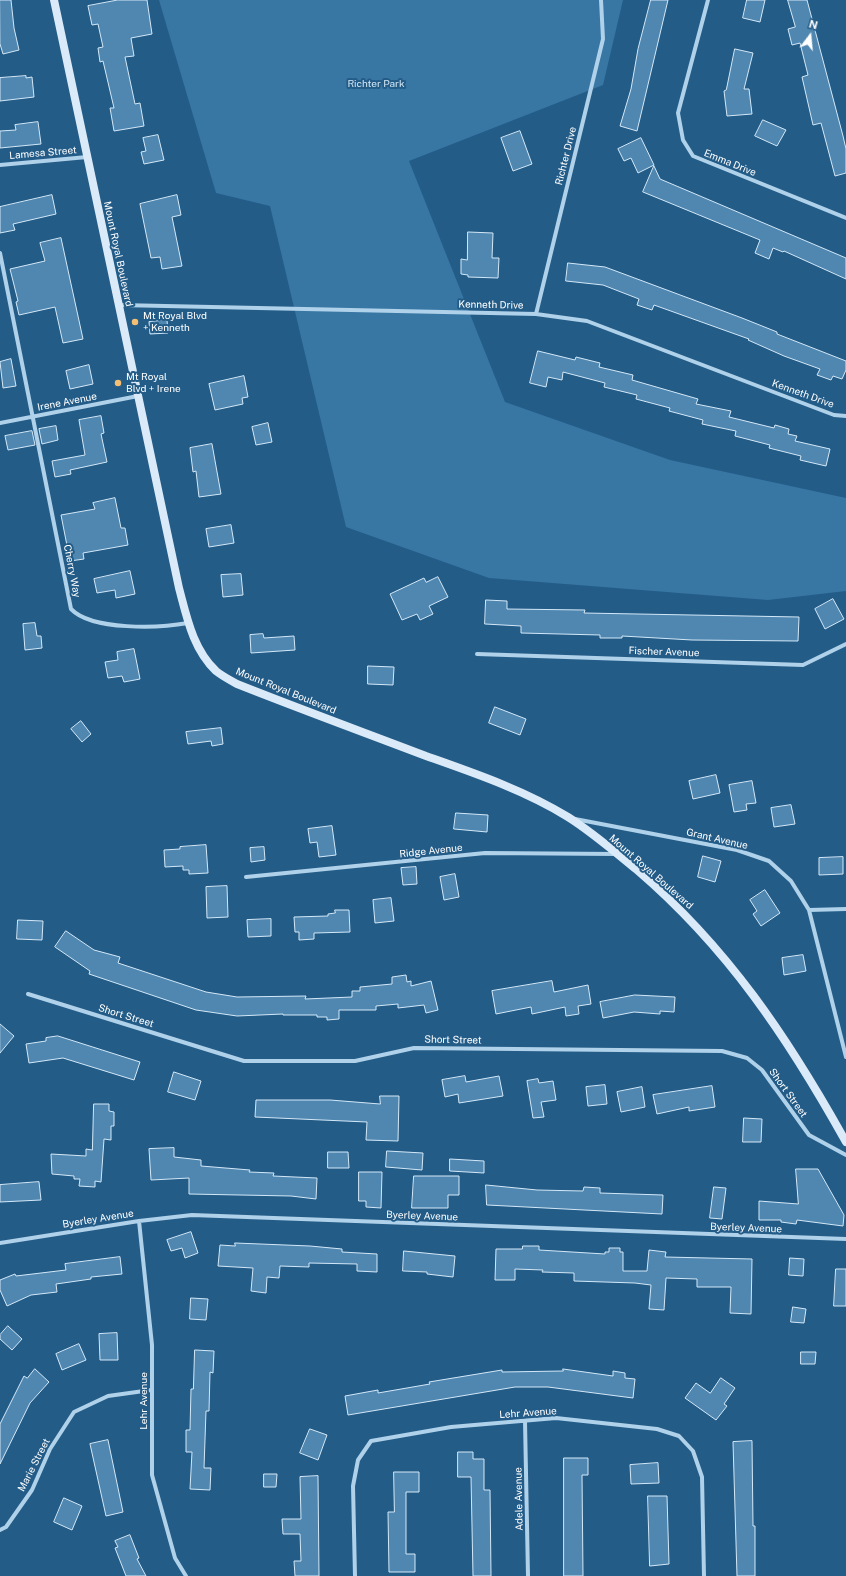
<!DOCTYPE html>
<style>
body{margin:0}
#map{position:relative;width:846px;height:1576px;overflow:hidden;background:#245c88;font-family:"Public Sans",sans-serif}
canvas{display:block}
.north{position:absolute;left:790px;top:16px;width:40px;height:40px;-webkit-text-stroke:3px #245c88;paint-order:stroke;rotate:16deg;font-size:11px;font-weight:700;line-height:16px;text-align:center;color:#fff}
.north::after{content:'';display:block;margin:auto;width:14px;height:18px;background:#fff;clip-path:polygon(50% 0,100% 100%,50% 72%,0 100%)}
</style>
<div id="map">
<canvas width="846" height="1576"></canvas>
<div class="north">N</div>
</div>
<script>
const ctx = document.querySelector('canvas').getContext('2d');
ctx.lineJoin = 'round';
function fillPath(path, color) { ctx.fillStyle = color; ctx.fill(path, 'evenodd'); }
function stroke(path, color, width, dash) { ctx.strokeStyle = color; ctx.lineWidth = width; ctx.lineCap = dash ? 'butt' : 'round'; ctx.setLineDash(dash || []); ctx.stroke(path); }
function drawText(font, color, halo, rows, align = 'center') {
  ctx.font = font + ' "Public Sans",sans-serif'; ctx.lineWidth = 4; ctx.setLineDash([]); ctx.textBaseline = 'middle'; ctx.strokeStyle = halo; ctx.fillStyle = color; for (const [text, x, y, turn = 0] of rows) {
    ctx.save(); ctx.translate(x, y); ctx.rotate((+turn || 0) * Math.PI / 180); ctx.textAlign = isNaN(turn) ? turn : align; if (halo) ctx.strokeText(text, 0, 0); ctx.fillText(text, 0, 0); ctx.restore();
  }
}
fillPath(new Path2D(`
 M 159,0 L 623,0 L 603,85 L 409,161 L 505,402 L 670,460 L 846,498 L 846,591 L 768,600 L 489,578 L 346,527 L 270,206 L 216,193 Z`), '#3876a4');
const building = new Path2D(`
 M 0,0 L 11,0 L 14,28 L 19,50 L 3,54 L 0,44 Z
 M 118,0 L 147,0 L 152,34 L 131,38 L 134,56 L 125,57 L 135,104 L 140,103 L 144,126 L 114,131 L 110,108 L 114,108 L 103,61 L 100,62 L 98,48 L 103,47 L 98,24 L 92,25 L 88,6 Z
 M 651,0 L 668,0 L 637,131 L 620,126 L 631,89 L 638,49 Z
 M 747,0 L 765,0 L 760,22 L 743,18 Z
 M 788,0 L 807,0 L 843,136 L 846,149 L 846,173 L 835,176 L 821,123 L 813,125 L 802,77 L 808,75 L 800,43 L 792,45 L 788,29 L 795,27 Z
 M 735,49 L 753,53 L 744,89 L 749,89 L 752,114 L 727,116 L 724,91 L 726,90 Z
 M 26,76 L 26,78 L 32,77 L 34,97 L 0,101 L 0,78 Z
 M 763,120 L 786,130 L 777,146 L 755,136 Z
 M 38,122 L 41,144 L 0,148 L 0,131 L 16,130 L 15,125 Z
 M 520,131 L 532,164 L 513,171 L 501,138 Z
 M 158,135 L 164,160 L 144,164 L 141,152 L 146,151 L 143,138 Z
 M 641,138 L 654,165 L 638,173 L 631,158 L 624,161 L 618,149 Z
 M 654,166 L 660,179 L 846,258 L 846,279 L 784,251 L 783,252 L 773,248 L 769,259 L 755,253 L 760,240 L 643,192 Z
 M 52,195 L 56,214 L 13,224 L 15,230 L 0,233 L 0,207 Z
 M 177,195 L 181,215 L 172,217 L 182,266 L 162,269 L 160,257 L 151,258 L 140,204 Z
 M 468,232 L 493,233 L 492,258 L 499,258 L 498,278 L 468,277 L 468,275 L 461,274 L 461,259 L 467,260 Z
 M 61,238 L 83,339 L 63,343 L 55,307 L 19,315 L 16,302 L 18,301 L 10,269 L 45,261 L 40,243 Z
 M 568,263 L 605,267 L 742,318 L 777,332 L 777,334 L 846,361 L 846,370 L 842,379 L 833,376 L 831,380 L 817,375 L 820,369 L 784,356 L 748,340 L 749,339 L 654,305 L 652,310 L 637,305 L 639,299 L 603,285 L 566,281 Z
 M 167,320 L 168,333 L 150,334 L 149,322 Z
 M 538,351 L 575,360 L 576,357 L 600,363 L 599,367 L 633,375 L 632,380 L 698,399 L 696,404 L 731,411 L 729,417 L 774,428 L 775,425 L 789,429 L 788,434 L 797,436 L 795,441 L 830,449 L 826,466 L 800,460 L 801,456 L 769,448 L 770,445 L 735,436 L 736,431 L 702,424 L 703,420 L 669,411 L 670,408 L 636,399 L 637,395 L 604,387 L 605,383 L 563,372 L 562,380 L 548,377 L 546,387 L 530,383 Z
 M 11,359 L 16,386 L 3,388 L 0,362 Z
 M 89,365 L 93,384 L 70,389 L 66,371 Z
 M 244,376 L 248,397 L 242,398 L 243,404 L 215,410 L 209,384 Z
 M 101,416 L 104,433 L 101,434 L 107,462 L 70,470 L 71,474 L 55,477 L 52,461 L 85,455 L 79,420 Z
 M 268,423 L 272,442 L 256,445 L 252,427 Z
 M 56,426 L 58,440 L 42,444 L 39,429 Z
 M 32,431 L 35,445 L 8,450 L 5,436 Z
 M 212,444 L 221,494 L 199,497 L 196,471 L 193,472 L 190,448 Z
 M 115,498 L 121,528 L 125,528 L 128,545 L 83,553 L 84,559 L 70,561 L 61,515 L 95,509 L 93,503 Z
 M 231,525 L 234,543 L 209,547 L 206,529 Z
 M 130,571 L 135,594 L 116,598 L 115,590 L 97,593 L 94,579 Z
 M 241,574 L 243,595 L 223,597 L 221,575 Z
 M 438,577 L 448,597 L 429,606 L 433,614 L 420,620 L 417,614 L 402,620 L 390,594 L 424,578 L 426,582 Z
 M 833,599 L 844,619 L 825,629 L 815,609 Z
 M 486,600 L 507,601 L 507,609 L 585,610 L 584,613 L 799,617 L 798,641 L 692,640 L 622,636 L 622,638 L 600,638 L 600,635 L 521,633 L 521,626 L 485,624 Z
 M 35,623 L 37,636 L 41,636 L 42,648 L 25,650 L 23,624 Z
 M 263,634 L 264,638 L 294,636 L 295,650 L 251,653 L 250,635 Z
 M 134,649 L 140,679 L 124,682 L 122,676 L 108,678 L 105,662 L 118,660 L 117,652 Z
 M 368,666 L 394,667 L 393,685 L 368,684 Z
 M 495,707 L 526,719 L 520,735 L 489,723 Z
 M 81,721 L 91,734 L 82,742 L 71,729 Z
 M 221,728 L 223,744 L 212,746 L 211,741 L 188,744 L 186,732 Z
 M 716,775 L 720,793 L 693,799 L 689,781 Z
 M 752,781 L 756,803 L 746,804 L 747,810 L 734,812 L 729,785 Z
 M 791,805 L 795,824 L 774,827 L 771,808 Z
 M 456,813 L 488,815 L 487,832 L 454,829 Z
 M 332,826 L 336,855 L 319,857 L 317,842 L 310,843 L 308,829 Z
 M 206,845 L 208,873 L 189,874 L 189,870 L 183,870 L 183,866 L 165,867 L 164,850 L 180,849 L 180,847 Z
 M 264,847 L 265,860 L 251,862 L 250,848 Z
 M 703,856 L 721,861 L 715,882 L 698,877 Z
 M 843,857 L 843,874 L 819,875 L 819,858 Z
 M 416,867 L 417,884 L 403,885 L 401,868 Z
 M 455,874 L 459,897 L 444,900 L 440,877 Z
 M 227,886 L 228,917 L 207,918 L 206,887 Z
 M 765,890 L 780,913 L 761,926 L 753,914 L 757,911 L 750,900 Z
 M 391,898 L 394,921 L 375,923 L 373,900 Z
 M 335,910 L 349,910 L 350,932 L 314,933 L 314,939 L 299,940 L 299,932 L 295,932 L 294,917 L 328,916 L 328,914 L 335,913 Z
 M 271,919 L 271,936 L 248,937 L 247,920 Z
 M 18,920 L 43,921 L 42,940 L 17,939 Z
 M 66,931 L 94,950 L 120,957 L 118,963 L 206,992 L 237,997 L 306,996 L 305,999 L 352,997 L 352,991 L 360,991 L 360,987 L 392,984 L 392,977 L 406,975 L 407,982 L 411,981 L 411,986 L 431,981 L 438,1010 L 426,1013 L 424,1005 L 398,1008 L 398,1004 L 376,1006 L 376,1010 L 339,1010 L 339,1019 L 327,1020 L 327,1017 L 317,1017 L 317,1015 L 283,1015 L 283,1014 L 237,1016 L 196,1010 L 89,974 L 90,971 L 55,947 Z
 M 803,955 L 806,971 L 784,975 L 782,958 Z
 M 552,981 L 554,992 L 588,985 L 591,1004 L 578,1006 L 579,1014 L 566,1016 L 565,1007 L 532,1014 L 531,1007 L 496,1014 L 492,991 Z
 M 635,995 L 675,997 L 674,1012 L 660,1011 L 660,1014 L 634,1012 L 603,1018 L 600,1002 Z
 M 0,1024 L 14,1036 L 0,1053 Z
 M 58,1036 L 140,1062 L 134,1080 L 63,1058 L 29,1063 L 26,1044 L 46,1041 L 46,1038 Z
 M 174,1072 L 201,1081 L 195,1100 L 168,1092 Z
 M 465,1076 L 466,1082 L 499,1076 L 503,1096 L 459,1103 L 458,1094 L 445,1097 L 442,1080 Z
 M 538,1079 L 539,1083 L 553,1081 L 556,1100 L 541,1102 L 544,1117 L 533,1118 L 527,1081 Z
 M 605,1085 L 607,1104 L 588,1106 L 586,1087 Z
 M 712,1086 L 715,1107 L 689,1111 L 689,1107 L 657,1114 L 653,1095 Z
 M 642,1087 L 645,1107 L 621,1112 L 617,1092 Z
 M 380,1096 L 399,1096 L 398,1141 L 366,1140 L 367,1122 L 255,1117 L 256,1100 L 330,1100 L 380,1104 Z
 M 94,1104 L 109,1104 L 109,1111 L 114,1112 L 114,1126 L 111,1126 L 111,1140 L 104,1139 L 101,1182 L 95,1181 L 95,1187 L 79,1186 L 80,1179 L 74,1179 L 74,1176 L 52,1174 L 51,1154 L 86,1156 L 86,1149 L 92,1150 Z
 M 744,1118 L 762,1119 L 761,1142 L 743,1142 Z
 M 174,1148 L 174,1157 L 201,1160 L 201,1166 L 250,1170 L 249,1172 L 274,1173 L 273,1176 L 317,1178 L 316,1199 L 291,1196 L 189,1194 L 189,1178 L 151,1180 L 149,1149 Z
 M 387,1151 L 423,1153 L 422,1170 L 386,1167 Z
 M 328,1152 L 348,1152 L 349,1168 L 328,1168 Z
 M 450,1159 L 484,1161 L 484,1173 L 450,1171 Z
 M 796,1169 L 818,1169 L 844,1215 L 843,1226 L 797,1220 L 796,1224 L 781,1222 L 781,1220 L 759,1220 L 759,1201 L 798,1204 Z
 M 359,1172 L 382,1172 L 381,1208 L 366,1207 L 366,1201 L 359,1201 Z
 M 414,1176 L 459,1176 L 459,1195 L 448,1195 L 448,1208 L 412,1208 Z
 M 39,1182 L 41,1200 L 0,1202 L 0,1185 Z
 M 486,1185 L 537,1190 L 583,1191 L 584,1187 L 600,1188 L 600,1193 L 663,1195 L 662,1214 L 487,1205 Z
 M 714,1187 L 726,1188 L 722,1219 L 710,1218 Z
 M 191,1232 L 198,1253 L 185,1258 L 182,1248 L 171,1251 L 167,1240 Z
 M 235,1243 L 310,1246 L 342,1249 L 342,1252 L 377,1254 L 377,1272 L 357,1271 L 357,1264 L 309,1263 L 309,1267 L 280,1266 L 279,1278 L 267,1277 L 266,1293 L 251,1291 L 253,1268 L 218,1266 L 220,1245 L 235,1246 Z
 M 523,1246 L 539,1246 L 539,1250 L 605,1254 L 605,1252 L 609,1252 L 609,1248 L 620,1248 L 620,1252 L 623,1252 L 623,1271 L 647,1271 L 649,1250 L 666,1252 L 665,1257 L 752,1259 L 751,1314 L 730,1313 L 731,1287 L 697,1287 L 697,1279 L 666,1278 L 664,1310 L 649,1309 L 651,1285 L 635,1283 L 574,1281 L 574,1273 L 542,1272 L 543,1270 L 515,1269 L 515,1280 L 495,1280 L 496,1249 L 522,1249 Z
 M 404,1251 L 455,1256 L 453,1277 L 427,1274 L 427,1272 L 403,1271 Z
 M 120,1257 L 122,1274 L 91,1277 L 91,1279 L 56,1284 L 57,1292 L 31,1295 L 7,1306 L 0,1290 L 0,1280 L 15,1274 L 16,1276 L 66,1270 L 65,1264 Z
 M 790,1258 L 804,1259 L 803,1276 L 789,1275 Z
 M 836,1269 L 846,1269 L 846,1306 L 834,1306 Z
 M 191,1298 L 208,1299 L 206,1320 L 190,1319 Z
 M 793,1307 L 806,1309 L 804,1323 L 791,1322 Z
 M 8,1326 L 22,1339 L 12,1350 L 0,1339 L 0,1335 Z
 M 117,1333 L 118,1360 L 100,1360 L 99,1334 Z
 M 79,1344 L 86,1360 L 62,1370 L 56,1354 Z
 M 195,1350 L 214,1351 L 213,1373 L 210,1372 L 209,1411 L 206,1411 L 204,1468 L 211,1468 L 210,1490 L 190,1489 L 192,1452 L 186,1452 L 186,1430 L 190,1430 L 191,1389 L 193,1389 Z
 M 801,1352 L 816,1352 L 815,1364 L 801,1364 Z
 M 35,1369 L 49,1382 L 30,1403 L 0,1464 L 0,1424 L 24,1376 L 27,1378 Z
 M 563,1369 L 613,1376 L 613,1371 L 625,1373 L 625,1378 L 635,1379 L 633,1398 L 548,1387 L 515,1387 L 348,1415 L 345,1396 L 378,1390 L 378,1393 L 430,1384 L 429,1382 L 502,1370 L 502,1372 L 563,1371 Z
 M 721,1378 L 735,1388 L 724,1404 L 727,1406 L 716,1420 L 685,1398 L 696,1383 L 710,1393 Z
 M 310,1429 L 327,1435 L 318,1460 L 300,1453 Z
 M 108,1440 L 123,1512 L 106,1516 L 90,1444 Z
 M 752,1441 L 753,1526 L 755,1526 L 755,1576 L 737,1576 L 733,1442 Z
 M 458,1452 L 473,1452 L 473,1459 L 484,1459 L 484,1490 L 490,1490 L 491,1576 L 473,1576 L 471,1477 L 458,1477 Z
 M 564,1458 L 588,1458 L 588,1475 L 582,1475 L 583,1576 L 564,1576 Z
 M 658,1463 L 659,1483 L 631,1484 L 630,1465 Z
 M 394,1472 L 419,1472 L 419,1492 L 406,1492 L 406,1554 L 415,1554 L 415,1572 L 389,1572 L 388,1512 L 394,1512 Z
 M 264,1474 L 277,1474 L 276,1487 L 264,1487 Z
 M 318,1476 L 319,1576 L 295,1576 L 294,1561 L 301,1561 L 300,1534 L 283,1534 L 282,1519 L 301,1519 L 300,1477 Z
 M 648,1496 L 667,1496 L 669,1564 L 650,1566 Z
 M 64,1498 L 82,1506 L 72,1530 L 54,1522 Z
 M 130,1535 L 139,1558 L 137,1559 L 146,1576 L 126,1576 L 115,1548 L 118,1547 L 115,1541 Z`);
fillPath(building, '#5087b1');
stroke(building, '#d3e8f7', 1);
stroke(new Path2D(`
 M 708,0 L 678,113 L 683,140 L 693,156 L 846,218
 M 0,165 L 87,157
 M 0,253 L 71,609 C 92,631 160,628 188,623
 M 119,305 L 536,314 L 587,321 L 834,415 L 846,416
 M 536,314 L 603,39 L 601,0
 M 0,423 L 138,396
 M 477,654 L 803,665 L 846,644
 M 575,819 L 737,850 L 769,861 L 791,881 L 809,910 L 846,1057
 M 246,877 L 485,853 L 616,854
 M 809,910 L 846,909
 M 28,994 L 244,1061 L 355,1061 L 414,1048 L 722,1051 L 747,1058 L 762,1070 L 809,1135 L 846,1155
 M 139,1221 L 152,1345 L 152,1475 L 175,1558 L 186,1576
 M 0,1243 L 139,1221 L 192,1215 L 846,1239
 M 525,1421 L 528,1576
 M 0,1530 L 6,1527 L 32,1490 L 50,1449 L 74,1412 L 108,1396 L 151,1390
 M 355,1576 L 353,1486 L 358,1460 L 371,1441 L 451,1427 L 556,1418 L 657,1429 L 679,1436 L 693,1451 L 702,1477 L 704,1576`), '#afd1e9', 4);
stroke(new Path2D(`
 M 54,0 L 179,588 C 187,618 193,649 216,671 C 222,676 230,680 237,684 C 300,709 363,732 426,756 C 474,773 524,790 568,817 C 592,832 615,852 637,870 C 728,948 788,1038 846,1142`), '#daeaf8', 8);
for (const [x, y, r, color] of [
 [135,322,4,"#f4bf73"],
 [118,383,4,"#f4bf73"]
]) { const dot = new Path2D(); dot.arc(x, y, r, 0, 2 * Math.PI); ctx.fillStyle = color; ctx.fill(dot); stroke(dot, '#245c88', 1.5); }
drawText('10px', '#d3e8f7', '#245c88', [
 ["Richter Park",376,84]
]);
drawText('10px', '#fff', '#245c88', [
 ["Lamesa Street",43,153,-5],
 ["Richter Drive",566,156,-76],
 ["Emma Drive",730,163,22],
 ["Mount Royal Boulevard",118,254,78],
 ["Kenneth Drive",491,305,1],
 ["Kenneth Drive",803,394,20],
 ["Irene Avenue",67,402,-11],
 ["Cherry Way",72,571,79],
 ["Fischer Avenue",664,652,2],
 ["Mount Royal Boulevard",286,691,22],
 ["Grant Avenue",717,839,13],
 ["Ridge Avenue",431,851,-6],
 ["Mount Royal Boulevard",651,872,41],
 ["Short Street",126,1016,17],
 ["Short Street",453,1040,1],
 ["Short Street",788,1093,54],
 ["Byerley Avenue",422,1216,2],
 ["Byerley Avenue",98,1219,-9],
 ["Byerley Avenue",746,1228,2],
 ["Lehr Avenue",144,1401,-90],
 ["Lehr Avenue",528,1413,-4],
 ["Marie Street",34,1465,-63],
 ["Adele Avenue",519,1499,-91]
]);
drawText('10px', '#fff', '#245c88', [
 ["Mt Royal Blvd",143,316],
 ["+ Kenneth",143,328],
 ["Mt Royal",126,377],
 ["Blvd + Irene",126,389]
], 'left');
</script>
